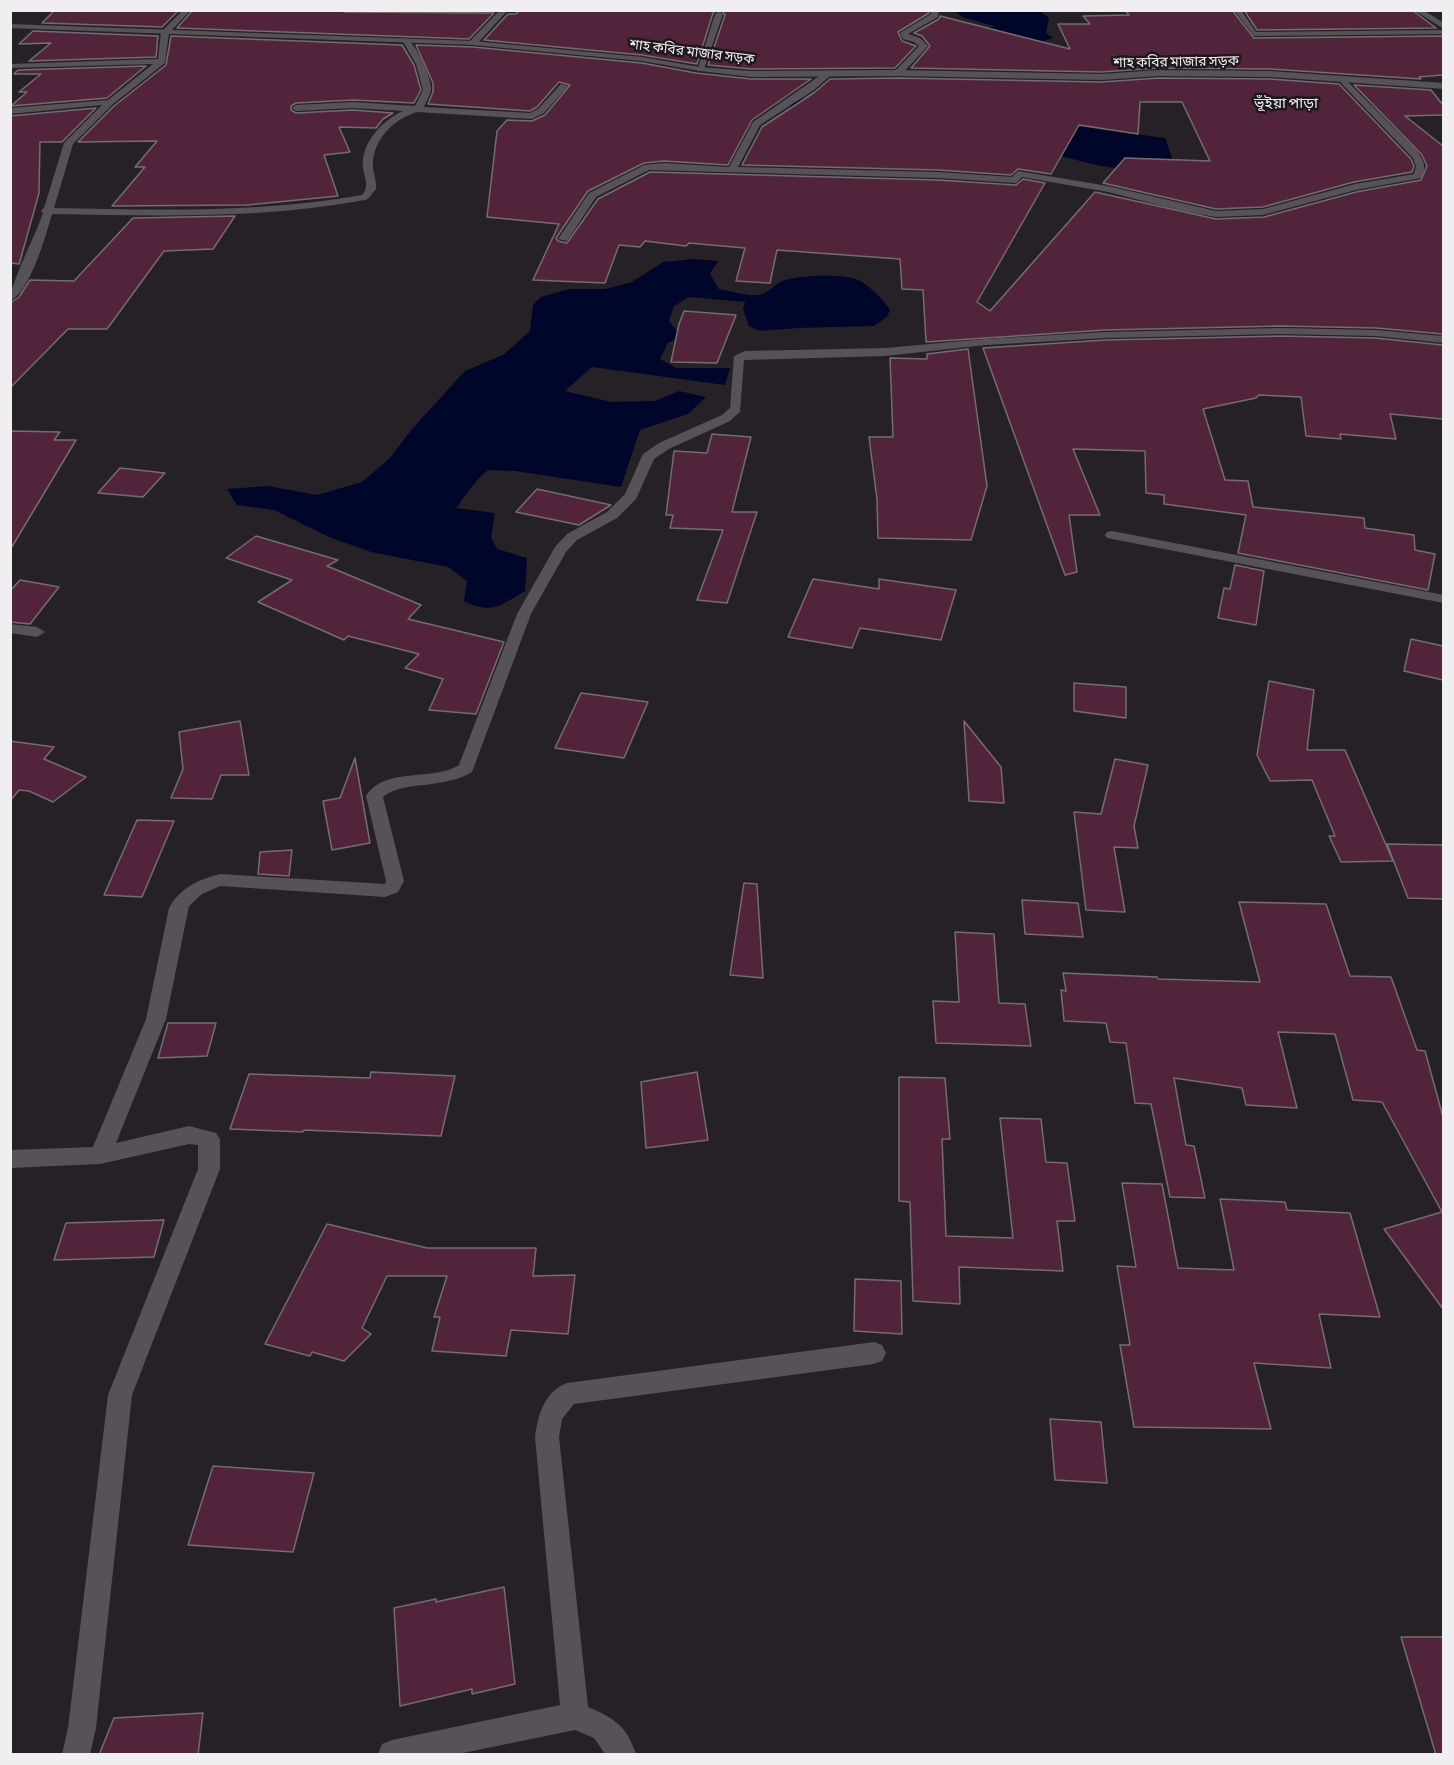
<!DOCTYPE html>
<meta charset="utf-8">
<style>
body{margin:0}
#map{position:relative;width:1454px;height:1765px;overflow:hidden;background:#252126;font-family:"Alegreya Sans",sans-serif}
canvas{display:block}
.frame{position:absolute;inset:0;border:12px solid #f0eef1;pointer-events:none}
</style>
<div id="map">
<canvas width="1454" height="1765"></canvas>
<div class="frame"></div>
</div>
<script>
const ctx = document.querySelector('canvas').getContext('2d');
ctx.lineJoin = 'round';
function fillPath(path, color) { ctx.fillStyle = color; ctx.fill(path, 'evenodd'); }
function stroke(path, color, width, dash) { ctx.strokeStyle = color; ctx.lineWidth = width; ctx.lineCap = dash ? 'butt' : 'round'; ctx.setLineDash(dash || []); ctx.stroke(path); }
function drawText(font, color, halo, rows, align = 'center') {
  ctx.font = font + ' "Alegreya Sans","Noto Sans Bengali",sans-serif'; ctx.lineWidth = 5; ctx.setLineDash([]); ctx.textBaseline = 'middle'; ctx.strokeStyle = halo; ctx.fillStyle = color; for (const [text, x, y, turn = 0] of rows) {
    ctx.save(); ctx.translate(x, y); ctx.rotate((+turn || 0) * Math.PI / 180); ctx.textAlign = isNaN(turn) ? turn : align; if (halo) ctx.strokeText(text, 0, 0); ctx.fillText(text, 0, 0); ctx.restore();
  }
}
fillPath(new Path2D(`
 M 955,11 L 1040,11 L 1049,18 L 1046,33 L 1053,38 L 1035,44 L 977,32 L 994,26 L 962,17 Z
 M 823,92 L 1165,138 L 1174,164 L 1129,170 L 1101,166 L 1003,142 L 791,109 L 790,103 Z
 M 694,259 L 718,261 L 710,274 L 719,289 C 731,291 745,296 757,295 C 769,294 775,283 785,280 C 801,275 840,274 856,279 C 867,283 884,300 890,310 L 887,317 L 874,326 L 798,328 L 760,331 L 749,326 L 743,309 L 745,302 L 689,297 L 674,306 L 669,321 L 681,336 L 668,343 L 660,359 L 676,368 L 730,368 L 725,385 L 592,367 L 565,391 L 611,402 L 655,401 L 679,391 L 706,397 L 688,414 L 640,430 L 621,487 L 515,471 L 488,470 L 477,480 L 456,508 L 495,513 L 491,537 L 497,549 L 527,558 L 525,591 C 502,605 491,615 464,601 L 467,581 L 448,567 L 371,552 L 329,537 L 274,510 L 237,505 L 227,489 L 268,486 L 317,495 L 362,482 L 390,458 L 412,429 L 465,371 L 503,355 L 530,331 L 533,305 L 541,297 L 569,289 L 605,289 L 632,282 L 663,262 Z`), '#000629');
const building = new Path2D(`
 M 55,10 L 179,10 L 162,27 L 42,23 Z
 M 193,10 L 345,10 L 344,12 L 494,13 L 469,39 L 177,28 Z
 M 520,10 L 562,11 L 717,10 L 713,13 L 697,64 L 642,55 L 484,40 L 508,14 L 516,14 Z
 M 721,10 L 929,10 L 929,13 L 898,32 L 902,41 L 916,46 L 895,68 L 751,69 L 708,65 L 725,15 Z
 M 1125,10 L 1232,10 L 1254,38 L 1443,36 L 1443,75 L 1419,77 L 1421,79 L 1270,69 L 1159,68 L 1101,72 L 911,68 L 930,46 L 922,36 L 914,33 L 939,19 L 940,16 L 1070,49 L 1058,24 L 1090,24 L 1083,16 L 1129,15 Z
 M 1244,10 L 1412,10 L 1436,28 L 1257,30 Z
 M 33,31 L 158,36 L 156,57 L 29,61 L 51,43 L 19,44 Z
 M 171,36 L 402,45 L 414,65 L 421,90 L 414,103 L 353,100 L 296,103 L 291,106 L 291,110 L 296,113 L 353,110 L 393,113 L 383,119 L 376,128 L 339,127 L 350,152 L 324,155 L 338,196 L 247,205 L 112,206 L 145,167 L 135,167 L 157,141 L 78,142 L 114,106 L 166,65 Z
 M 416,45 L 473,47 L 642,63 L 696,73 L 751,79 L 811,79 L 752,120 L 728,165 L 664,161 L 644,163 L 588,191 L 556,238 L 558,241 L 567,243 L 598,199 L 650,172 L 938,180 L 1016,185 L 1023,179 L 1045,183 L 977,302 L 990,311 L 1095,192 L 1216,219 L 1264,217 L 1356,192 L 1421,180 L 1427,166 L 1422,155 L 1354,85 L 1431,90 L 1443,105 L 1443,115 L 1405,116 L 1443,146 L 1443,334 L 1376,328 L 1281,326 L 1105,330 L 926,342 L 923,290 L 902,289 L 900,259 L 777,250 L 770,283 L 736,281 L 745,248 L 689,243 L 686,246 L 645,241 L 640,247 L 619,245 L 605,283 L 533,280 L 559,224 L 487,217 L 497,131 L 507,120 L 532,121 L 545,115 L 570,85 L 559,82 L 537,107 L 530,111 L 428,104 L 433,92 L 433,83 Z
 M 146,66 L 107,98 L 11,106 L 27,92 L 19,92 L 41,74 L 14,74 L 18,70 Z
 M 898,78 L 1101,82 L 1159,78 L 1270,79 L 1339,84 L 1411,159 L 1414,166 L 1412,172 L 1354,182 L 1263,207 L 1216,209 L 1103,183 L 1125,158 L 1210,161 L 1182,102 L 1140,102 L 1138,134 L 1079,125 L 1051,174 L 1018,169 L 1011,175 L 938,170 L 742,165 L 762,127 L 815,92 L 830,79 Z
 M 96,108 L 62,142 L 40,142 L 39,193 L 20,261 L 19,264 L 10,263 L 10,116 Z
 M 235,216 L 213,249 L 164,251 L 107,329 L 68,329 L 10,388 L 10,303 L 19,297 L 30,280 L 74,281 L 133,218 Z
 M 684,311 L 736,315 L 717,363 L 671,362 L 679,324 Z
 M 1281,336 L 1376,338 L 1443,345 L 1443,419 L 1390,414 L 1396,439 L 1340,434 L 1341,439 L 1306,436 L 1301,397 L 1259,395 L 1256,398 L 1203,409 L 1225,480 L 1248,481 L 1253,507 L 1364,518 L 1365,528 L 1414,535 L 1415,550 L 1435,554 L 1428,590 L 1238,553 L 1246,515 L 1164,504 L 1164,495 L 1146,493 L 1145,451 L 1073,449 L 1100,515 L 1069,515 L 1077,572 L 1065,575 L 983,348 L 1105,340 Z
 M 968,349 L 987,486 L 971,540 L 878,538 L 877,499 L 869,437 L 893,437 L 890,358 L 927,359 L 927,354 Z
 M 10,431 L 60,432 L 54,440 L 76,440 L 10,550 Z
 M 712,434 L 751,437 L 732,512 L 757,512 L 727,603 L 697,600 L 723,530 L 670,528 L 673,515 L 666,515 L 674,451 L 707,453 Z
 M 120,468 L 165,473 L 143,497 L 98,493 Z
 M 537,489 L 611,505 L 579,525 L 516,512 Z
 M 256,536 L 338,560 L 327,566 L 421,605 L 408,619 L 504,642 L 476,714 L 429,710 L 443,679 L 405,668 L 419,654 L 348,636 L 344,640 L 258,602 L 292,580 L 226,558 Z
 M 1235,565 L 1264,571 L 1256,625 L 1218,618 L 1224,588 L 1230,589 Z
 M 813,579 L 879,589 L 879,579 L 956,590 L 941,640 L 860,628 L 852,648 L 788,637 Z
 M 20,580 L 59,587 L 30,624 L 10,622 L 10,591 Z
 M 1411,639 L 1443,646 L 1443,680 L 1404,671 Z
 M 1269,681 L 1314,690 L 1307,750 L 1345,750 L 1393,861 L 1341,862 L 1329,836 L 1335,836 L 1312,780 L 1270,781 L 1257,755 Z
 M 1074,683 L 1126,687 L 1126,718 L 1074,711 Z
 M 581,693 L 648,702 L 624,758 L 555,748 Z
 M 240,721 L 249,775 L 221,775 L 212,799 L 171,798 L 183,769 L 179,732 Z
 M 964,721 L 1001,767 L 1004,803 L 969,801 Z
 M 10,741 L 54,747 L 44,759 L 86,777 L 53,802 L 29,791 L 19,790 L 10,801 Z
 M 355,758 L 370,843 L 332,850 L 323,801 L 340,798 Z
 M 1115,759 L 1148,765 L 1134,826 L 1138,848 L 1114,847 L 1125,912 L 1086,910 L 1074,812 L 1101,814 Z
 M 137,820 L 174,821 L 142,897 L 104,895 Z
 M 1387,844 L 1443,845 L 1443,899 L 1408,898 Z
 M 292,850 L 289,876 L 258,874 L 260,852 Z
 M 744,883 L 757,884 L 763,978 L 730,975 Z
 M 1022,900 L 1078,903 L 1083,937 L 1025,934 Z
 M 1239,902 L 1326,904 L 1350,976 L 1391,977 L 1417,1050 L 1425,1051 L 1443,1117 L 1443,1309 L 1384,1229 L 1442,1212 L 1382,1102 L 1353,1100 L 1335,1034 L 1278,1032 L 1297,1108 L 1246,1105 L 1242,1088 L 1174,1078 L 1186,1145 L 1194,1146 L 1205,1198 L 1170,1197 L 1151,1104 L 1135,1103 L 1126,1043 L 1110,1042 L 1106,1023 L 1064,1021 L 1061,990 L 1066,991 L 1063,973 L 1157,977 L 1158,979 L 1260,982 Z
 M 955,932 L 994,934 L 999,1003 L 1025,1004 L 1031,1046 L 936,1043 L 933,1001 L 959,1002 Z
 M 168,1023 L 216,1023 L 207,1056 L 158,1058 Z
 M 371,1072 L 455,1076 L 441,1136 L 304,1130 L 303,1132 L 230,1129 L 249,1074 L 370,1078 Z
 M 697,1072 L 708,1140 L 646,1148 L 641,1082 Z
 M 899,1077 L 945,1078 L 950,1139 L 942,1139 L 946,1236 L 1013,1238 L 1000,1118 L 1041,1119 L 1046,1162 L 1067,1163 L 1075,1221 L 1057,1221 L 1063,1271 L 959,1267 L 960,1304 L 913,1301 L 910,1202 L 899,1201 Z
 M 1122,1183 L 1162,1184 L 1178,1268 L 1234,1270 L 1220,1199 L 1285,1202 L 1287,1210 L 1350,1213 L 1380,1317 L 1319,1314 L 1331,1368 L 1254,1363 L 1271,1429 L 1134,1427 L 1120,1345 L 1130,1345 L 1117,1266 L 1136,1267 Z
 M 164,1220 L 154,1257 L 54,1260 L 66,1223 Z
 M 327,1224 L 427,1248 L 536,1248 L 533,1276 L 575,1275 L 568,1334 L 511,1330 L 506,1356 L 432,1351 L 440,1317 L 434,1317 L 447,1276 L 387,1276 L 362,1328 L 371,1334 L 344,1361 L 312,1352 L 310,1356 L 265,1344 Z
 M 855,1279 L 901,1281 L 902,1334 L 854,1331 Z
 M 1050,1419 L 1101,1422 L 1107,1483 L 1055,1480 Z
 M 213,1466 L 314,1473 L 293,1552 L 188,1545 Z
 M 504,1587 L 515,1684 L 472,1694 L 472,1689 L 400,1706 L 394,1608 L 436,1599 L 436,1602 Z
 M 1401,1637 L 1443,1637 L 1443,1754 L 1436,1755 Z
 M 203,1713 L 198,1755 L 99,1755 L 114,1718 Z`);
fillPath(building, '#52243b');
stroke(building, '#746d70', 1.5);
fillPath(new Path2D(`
 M 183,10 L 191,10 L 169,33 L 165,63 L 113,104 L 73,144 L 54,208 C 158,210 260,213 362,195 C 370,186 364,178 363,167 C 361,143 382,120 403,111 L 353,108 L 296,111 L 292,108 L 296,105 L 353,102 L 415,106 L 423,90 L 416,64 L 402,40 L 406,38 C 416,44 431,76 431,89 C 431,94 426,102 424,107 L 530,113 L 538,109 L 561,84 L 568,86 L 544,113 L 532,119 L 417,112 C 394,119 373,139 373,165 C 373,173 377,181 376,189 L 368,199 L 365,200 C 261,219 158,216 52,214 C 46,235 30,292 10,301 C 10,283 36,235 43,213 L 41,211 L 44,208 L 64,143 L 102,105 L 10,114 L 10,108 L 108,100 L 153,64 L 10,68 L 10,64 L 158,59 L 161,32 Z
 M 500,10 L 508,10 L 476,45 L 470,45 L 470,41 Z
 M 931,10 L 939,10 L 938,17 L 908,34 L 920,38 L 928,46 L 901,75 L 895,75 L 895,71 L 919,46 L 914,42 L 903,39 L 900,33 L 931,14 Z
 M 1234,10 L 1241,10 L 1256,32 L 1444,30 L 1444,34 L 1254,36 Z
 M 1414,10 L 1423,10 L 1444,23 L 1444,29 Z
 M 719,12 L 723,14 L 704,69 L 697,71 L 715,14 Z
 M 828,70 L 832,73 L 831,75 L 814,90 L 760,125 L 738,167 L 938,172 L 1012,177 L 1018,171 L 1108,186 L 1216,211 L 1263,209 L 1355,184 L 1414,174 L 1416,166 L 1413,158 L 1341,83 L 1341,79 L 1344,78 L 1415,149 C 1423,159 1428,166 1421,178 L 1356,190 L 1263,215 L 1216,217 L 1182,211 L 1108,192 L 1022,177 L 1016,183 L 938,178 L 649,170 L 596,197 L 567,241 L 558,239 L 589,193 L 644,165 L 664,163 L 729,167 L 753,122 Z
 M 1281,328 L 1376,330 L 1444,336 L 1444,343 L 1376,336 L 1281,334 L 1105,338 L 986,345 L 885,356 L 744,360 L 740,412 L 730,421 L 669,449 L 654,459 L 636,499 L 617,518 L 577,540 L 566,552 L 531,614 L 472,772 C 443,790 403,780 383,797 L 404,881 L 398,892 L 385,897 L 220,886 L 202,894 L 189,906 L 166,1019 L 116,1143 L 189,1126 L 216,1133 L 220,1139 L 220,1169 L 132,1395 L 96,1728 L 90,1754 L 62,1754 L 68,1728 L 108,1395 L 198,1169 L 198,1145 L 189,1144 L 100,1164 L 10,1168 L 10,1150 L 93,1147 L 146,1019 L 169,908 C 181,887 198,880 220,874 L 385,884 L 386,881 L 366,796 C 385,766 432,782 459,765 L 517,614 L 555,547 L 567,534 L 607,512 L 625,494 L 643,454 L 659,443 L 722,415 L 730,408 L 734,356 L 745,351 L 885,348 L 986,339 L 1105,332 Z
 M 1112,531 L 1444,595 L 1444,603 L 1107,538 L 1105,535 L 1107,532 Z
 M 10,624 L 37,627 L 45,632 L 37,637 L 10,633 Z
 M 874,1342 L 882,1345 L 886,1353 L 882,1361 L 874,1364 L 574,1404 L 562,1419 L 559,1437 L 588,1707 C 614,1718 627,1726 636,1754 L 605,1754 L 594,1738 L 575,1730 L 458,1754 L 378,1754 L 382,1744 L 392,1740 L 560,1705 L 535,1437 C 538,1415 544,1392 567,1383 Z`), '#565257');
fillPath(new Path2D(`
 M 10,24 L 473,41 L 642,57 L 700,67 L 751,71 L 898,70 L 1101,74 L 1159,70 L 1270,71 L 1444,83 L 1444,89 L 1270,77 L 1159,76 L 1101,80 L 898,76 L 751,77 L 700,71 L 642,61 L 473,45 L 10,28 Z`), '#565257');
drawText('14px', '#f0eef1', '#1c181c', [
 ["শাহ কবির মাজার সড়ক",692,52,7],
 ["শাহ কবির মাজার সড়ক",1176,62,-1]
]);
drawText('15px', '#f0eef1', '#1c181c', [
 ["ভূঁইয়া পাড়া",1286,103]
]);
</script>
